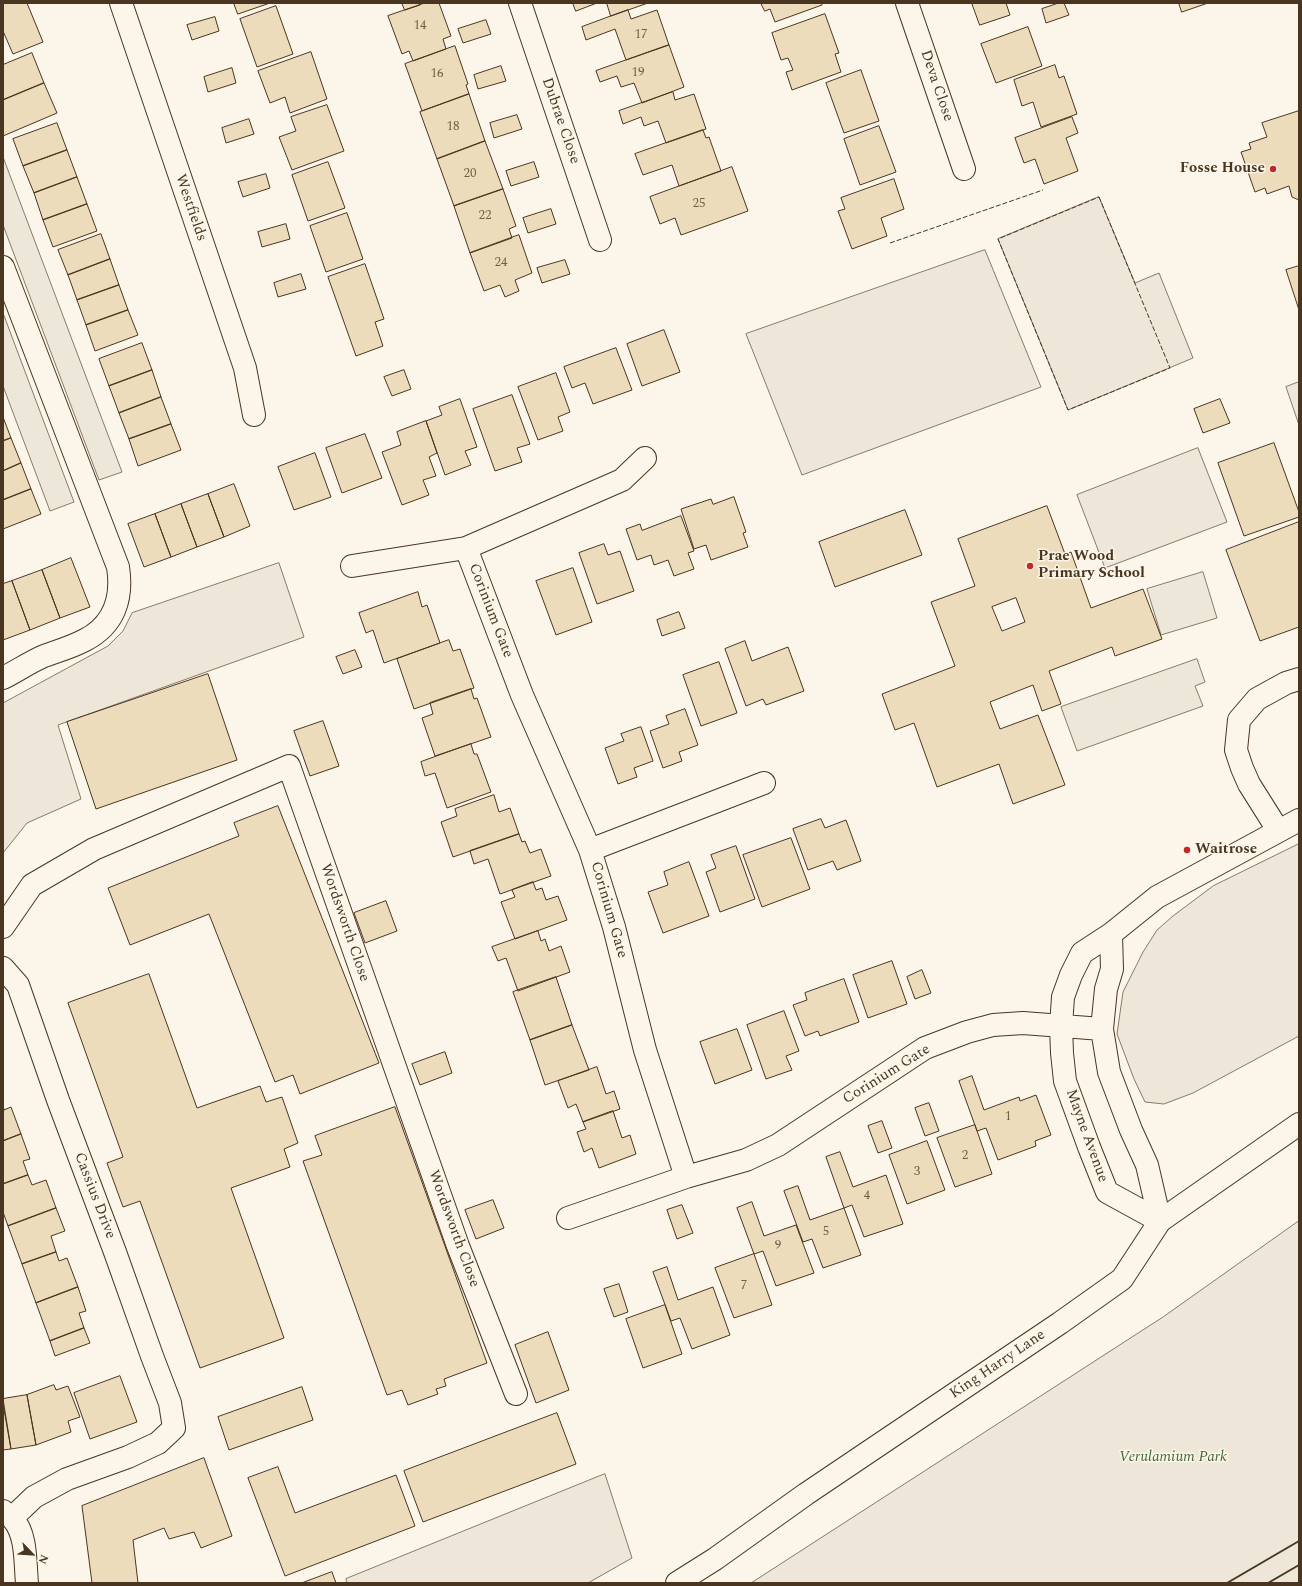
<!DOCTYPE html>
<style>
body{margin:0}
#map{position:relative;width:1302px;height:1586px;overflow:hidden;background:#fbf6e9;font-family:Spectral,serif}
canvas{display:block}
.frame{position:absolute;inset:0;border:4px solid #4a3520;pointer-events:none}
.north{position:absolute;left:12px;top:1534px;width:40px;height:40px;-webkit-text-stroke:3px #fbf6e9;paint-order:stroke;rotate:115deg;font-size:11px;font-weight:700;line-height:16px;text-align:center;color:#4a3520}
.north::after{content:'';display:block;margin:auto;width:14px;height:18px;background:#4a3520;clip-path:polygon(50% 0,100% 100%,50% 72%,0 100%)}
</style>
<div id="map">
<canvas width="1302" height="1586"></canvas>
<div class="frame"></div>
<div class="north">N</div>
</div>
<script>
const ctx = document.querySelector('canvas').getContext('2d');
ctx.lineJoin = 'round';
function fillPath(path, color) { ctx.fillStyle = color; ctx.fill(path, 'evenodd'); }
function stroke(path, color, width, dash) { ctx.strokeStyle = color; ctx.lineWidth = width; ctx.lineCap = dash ? 'butt' : 'round'; ctx.setLineDash(dash || []); ctx.stroke(path); }
function drawText(font, color, halo, rows, align = 'center') {
  ctx.font = font + ' Spectral,serif'; ctx.lineWidth = 3; ctx.setLineDash([]); ctx.textBaseline = 'middle'; ctx.strokeStyle = halo; ctx.fillStyle = color; for (const [text, x, y, turn = 0] of rows) {
    ctx.save(); ctx.translate(x, y); ctx.rotate((+turn || 0) * Math.PI / 180); ctx.textAlign = isNaN(turn) ? turn : align; if (halo) ctx.strokeText(text, 0, 0); ctx.fillText(text, 0, 0); ctx.restore();
  }
}
const green = new Path2D(`
 M 1099,197 L 1135,283 L 1159,273 L 1193,358 L 1068,410 L 998,239 Z
 M 985,250 L 1041,387 L 802,475 L 746,334 Z
 M 1198,448 L 1227,522 L 1105,568 L 1077,495 Z
 M 279,563 L 304,637 L 58,725 L 81,799 L 27,823 L 3,853 L 3,703 L 108,646 L 123,631 L 132,613 Z
 M 1299,844 L 1299,1036 L 1193,1093 L 1164,1104 L 1145,1102 L 1134,1079 L 1117,1034 L 1123,992 L 1143,952 L 1157,930 L 1173,916 L 1213,886 Z
 M 1299,1221 L 1299,1583 L 751,1583 L 1163,1317 Z
 M 605,1474 L 632,1558 L 588,1583 L 347,1583 L 346,1579 Z`);
fillPath(green, '#ede6d9');
stroke(green, '#887966', 1);
const parking = new Path2D(`
 M 3,157 L 122,472 L 99,480 L 3,225 Z
 M 3,313 L 74,502 L 50,511 L 3,386 Z
 M 1299,382 L 1299,425 L 1286,387 Z
 M 1203,572 L 1217,618 L 1161,635 L 1147,589 Z
 M 1197,659 L 1205,682 L 1195,686 L 1203,706 L 1077,751 L 1061,707 Z`);
fillPath(parking, '#ede7d9');
stroke(parking, '#887966', 1);
const building = new Path2D(`
 M 3,3 L 27,3 L 43,42 L 13,54 L 3,31 Z
 M 234,3 L 270,3 L 238,14 Z
 M 402,3 L 419,3 L 420,5 L 405,10 Z
 M 425,3 L 439,3 L 451,36 L 443,39 L 446,49 L 413,61 L 409,51 L 402,54 L 388,16 Z
 M 573,3 L 597,3 L 576,11 Z
 M 607,3 L 648,3 L 611,16 Z
 M 761,3 L 822,3 L 822,5 L 775,22 L 770,9 L 765,11 Z
 M 972,3 L 1006,3 L 1010,15 L 980,25 Z
 M 1059,3 L 1064,3 L 1069,15 L 1046,23 L 1042,9 Z
 M 1179,3 L 1208,3 L 1182,12 Z
 M 276,6 L 293,54 L 257,67 L 240,19 Z
 M 628,10 L 631,19 L 657,10 L 669,45 L 626,60 L 615,29 L 586,40 L 582,27 Z
 M 825,14 L 839,53 L 835,54 L 841,72 L 792,90 L 786,72 L 793,70 L 788,58 L 781,60 L 772,33 Z
 M 215,17 L 219,31 L 192,40 L 187,25 Z
 M 486,20 L 491,34 L 463,43 L 458,29 Z
 M 1028,27 L 1042,66 L 996,83 L 981,44 Z
 M 669,45 L 684,87 L 642,103 L 634,83 L 621,87 L 617,76 L 600,82 L 596,71 Z
 M 455,46 L 468,84 L 466,85 L 469,94 L 422,111 L 405,64 Z
 M 311,52 L 327,99 L 290,113 L 285,97 L 270,103 L 258,71 Z
 M 32,53 L 44,83 L 3,100 L 3,65 Z
 M 1055,65 L 1059,78 L 1064,76 L 1077,114 L 1041,127 L 1033,102 L 1022,106 L 1014,80 Z
 M 501,66 L 506,81 L 478,89 L 474,75 Z
 M 232,68 L 236,83 L 208,92 L 204,77 Z
 M 861,70 L 879,121 L 844,133 L 826,83 Z
 M 44,83 L 57,113 L 3,136 L 3,100 Z
 M 673,92 L 675,100 L 694,94 L 706,129 L 666,143 L 658,121 L 644,126 L 641,117 L 623,124 L 619,111 Z
 M 469,94 L 485,141 L 437,159 L 420,112 Z
 M 327,105 L 344,151 L 292,170 L 279,137 L 296,131 L 291,117 Z
 M 1299,111 L 1299,200 L 1292,197 L 1289,186 L 1267,194 L 1265,188 L 1255,192 L 1241,152 L 1251,149 L 1249,143 L 1267,137 L 1262,123 Z
 M 517,115 L 522,129 L 494,138 L 490,123 Z
 M 1072,117 L 1078,133 L 1066,138 L 1078,171 L 1044,184 L 1035,159 L 1024,163 L 1015,138 Z
 M 249,119 L 254,134 L 226,143 L 222,128 Z
 M 57,123 L 67,150 L 23,166 L 13,139 Z
 M 879,126 L 896,172 L 860,185 L 844,139 Z
 M 703,130 L 706,138 L 709,137 L 721,171 L 679,186 L 672,165 L 643,175 L 635,154 Z
 M 485,141 L 503,189 L 454,206 L 437,159 Z
 M 67,150 L 77,177 L 34,193 L 23,166 Z
 M 328,162 L 345,208 L 308,221 L 292,175 Z
 M 534,162 L 539,177 L 511,186 L 506,171 Z
 M 732,167 L 748,211 L 681,235 L 675,218 L 660,224 L 650,197 Z
 M 266,174 L 270,188 L 243,197 L 238,182 Z
 M 77,177 L 87,204 L 43,220 L 34,193 Z
 M 894,179 L 904,209 L 881,218 L 887,236 L 852,249 L 838,211 L 845,209 L 841,198 Z
 M 503,189 L 516,226 L 509,229 L 512,238 L 470,253 L 454,206 Z
 M 87,204 L 97,231 L 53,247 L 43,220 Z
 M 551,209 L 556,224 L 528,233 L 523,218 Z
 M 347,213 L 363,259 L 326,272 L 310,226 Z
 M 286,224 L 290,239 L 262,247 L 258,232 Z
 M 101,234 L 110,259 L 68,275 L 58,250 Z
 M 519,235 L 532,273 L 515,280 L 519,291 L 505,297 L 500,285 L 484,291 L 470,253 Z
 M 110,259 L 119,285 L 77,300 L 68,275 Z
 M 565,260 L 570,274 L 542,283 L 537,268 Z
 M 365,264 L 384,319 L 375,322 L 383,346 L 356,356 L 328,277 Z
 M 1299,266 L 1299,310 L 1286,270 Z
 M 301,274 L 306,289 L 278,297 L 274,283 Z
 M 119,285 L 128,310 L 86,325 L 77,300 Z
 M 128,310 L 138,335 L 95,351 L 86,325 Z
 M 664,330 L 680,372 L 642,386 L 627,344 Z
 M 142,343 L 152,370 L 109,386 L 99,359 Z
 M 616,348 L 632,390 L 593,404 L 585,383 L 572,388 L 564,367 Z
 M 152,370 L 161,397 L 119,413 L 109,386 Z
 M 404,370 L 411,389 L 392,396 L 384,377 Z
 M 556,373 L 570,412 L 558,417 L 563,431 L 538,440 L 518,387 Z
 M 512,395 L 530,444 L 517,448 L 522,462 L 495,471 L 473,409 Z
 M 161,397 L 171,424 L 129,439 L 119,413 Z
 M 460,399 L 477,447 L 465,451 L 471,465 L 445,475 L 426,421 L 442,415 L 439,407 Z
 M 1220,399 L 1230,423 L 1203,433 L 1194,409 Z
 M 3,417 L 11,438 L 3,441 Z
 M 426,421 L 437,453 L 429,457 L 436,476 L 423,480 L 429,495 L 402,505 L 382,452 L 401,445 L 397,432 Z
 M 171,424 L 181,450 L 138,466 L 129,439 Z
 M 365,434 L 382,478 L 342,493 L 326,448 Z
 M 11,438 L 21,463 L 3,471 L 3,441 Z
 M 1274,443 L 1299,512 L 1299,517 L 1244,536 L 1218,463 Z
 M 315,453 L 331,497 L 294,510 L 278,467 Z
 M 21,463 L 31,489 L 3,500 L 3,471 Z
 M 234,484 L 250,526 L 224,537 L 208,494 Z
 M 31,489 L 41,514 L 3,529 L 3,500 Z
 M 208,494 L 224,537 L 197,547 L 181,504 Z
 M 734,497 L 746,532 L 743,533 L 748,547 L 711,560 L 706,545 L 694,549 L 681,509 L 711,499 L 713,504 Z
 M 181,504 L 197,547 L 171,557 L 155,514 Z
 M 1047,506 L 1065,554 L 1071,552 L 1091,608 L 1143,589 L 1162,639 L 1115,656 L 1112,647 L 1049,671 L 1061,704 L 1042,711 L 1033,685 L 990,702 L 1000,729 L 1038,715 L 1065,785 L 1013,804 L 999,764 L 937,787 L 914,723 L 895,730 L 882,694 L 955,666 L 931,602 L 975,586 L 958,539 ZM 1016,598 L 1025,622 L 1002,631 L 992,607 Z
 M 905,510 L 922,555 L 835,587 L 819,542 Z
 M 155,514 L 171,557 L 144,567 L 128,524 Z
 M 681,516 L 694,551 L 688,553 L 694,569 L 674,576 L 668,560 L 654,565 L 651,555 L 637,560 L 626,529 L 640,524 L 642,530 Z
 M 1299,522 L 1299,627 L 1260,641 L 1226,550 Z
 M 604,544 L 608,555 L 620,551 L 634,591 L 597,604 L 579,553 Z
 M 71,558 L 90,607 L 60,618 L 42,570 Z
 M 573,568 L 592,622 L 556,635 L 536,581 Z
 M 42,570 L 60,618 L 30,630 L 12,581 Z
 M 12,581 L 30,630 L 3,640 L 3,584 Z
 M 418,592 L 422,607 L 427,605 L 440,643 L 384,663 L 373,630 L 366,633 L 359,613 Z
 M 679,612 L 685,628 L 662,636 L 657,620 Z
 M 449,640 L 453,651 L 460,649 L 474,688 L 414,709 L 397,659 Z
 M 745,641 L 752,661 L 788,647 L 804,691 L 766,705 L 763,699 L 746,706 L 725,649 Z
 M 355,650 L 362,667 L 343,674 L 336,657 Z
 M 719,662 L 737,713 L 701,726 L 683,675 Z
 M 208,674 L 237,760 L 96,809 L 67,722 Z
 M 471,689 L 474,699 L 477,698 L 491,737 L 435,756 L 422,718 L 433,714 L 430,703 Z
 M 685,709 L 698,745 L 679,752 L 682,761 L 663,768 L 650,731 L 669,724 L 666,716 Z
 M 323,721 L 339,766 L 310,776 L 294,731 Z
 M 641,727 L 653,761 L 634,768 L 637,777 L 618,784 L 605,748 L 624,741 L 621,734 Z
 M 471,744 L 474,754 L 477,754 L 491,792 L 447,808 L 435,773 L 425,776 L 421,762 Z
 M 494,795 L 499,812 L 510,808 L 519,834 L 453,857 L 441,822 L 457,816 L 455,809 Z
 M 278,806 L 379,1063 L 300,1094 L 293,1075 L 275,1082 L 209,914 L 130,945 L 108,888 L 239,836 L 234,823 Z
 M 821,819 L 825,828 L 846,820 L 861,861 L 837,870 L 833,861 L 808,870 L 793,829 Z
 M 519,834 L 522,842 L 525,841 L 530,853 L 541,849 L 551,876 L 500,894 L 488,859 L 474,864 L 470,851 Z
 M 791,838 L 810,889 L 762,907 L 743,855 Z
 M 736,846 L 755,899 L 720,912 L 706,872 L 716,868 L 711,855 Z
 M 689,862 L 709,916 L 663,933 L 648,892 L 668,885 L 664,872 Z
 M 533,882 L 536,890 L 542,888 L 546,900 L 558,896 L 567,920 L 515,939 L 501,902 L 515,897 L 512,890 Z
 M 386,901 L 397,931 L 365,943 L 354,913 Z
 M 538,931 L 541,941 L 545,939 L 549,951 L 561,946 L 570,972 L 518,991 L 506,958 L 498,961 L 492,947 Z
 M 892,961 L 907,1004 L 868,1018 L 853,975 Z
 M 922,970 L 931,993 L 915,999 L 907,977 Z
 M 149,974 L 197,1108 L 260,1086 L 266,1102 L 282,1097 L 298,1143 L 284,1149 L 290,1167 L 231,1188 L 284,1338 L 200,1368 L 140,1201 L 123,1207 L 107,1163 L 123,1157 L 68,1003 Z
 M 556,977 L 572,1025 L 530,1040 L 513,992 Z
 M 844,979 L 859,1022 L 820,1036 L 818,1031 L 805,1036 L 793,1005 L 807,1000 L 805,993 Z
 M 784,1011 L 799,1051 L 786,1056 L 792,1070 L 766,1079 L 747,1025 Z
 M 572,1025 L 589,1070 L 545,1085 L 530,1040 Z
 M 737,1029 L 752,1070 L 715,1084 L 700,1042 Z
 M 445,1052 L 452,1073 L 420,1085 L 412,1064 Z
 M 597,1067 L 606,1094 L 614,1091 L 620,1109 L 583,1122 L 576,1104 L 568,1108 L 558,1081 Z
 M 972,1076 L 984,1110 L 1019,1097 L 1020,1101 L 1036,1095 L 1051,1135 L 1035,1141 L 1036,1146 L 998,1160 L 986,1128 L 977,1131 L 959,1081 Z
 M 929,1103 L 939,1131 L 925,1136 L 915,1108 Z
 M 3,1105 L 4,1110 L 11,1107 L 21,1134 L 3,1141 Z
 M 395,1107 L 487,1363 L 444,1379 L 446,1386 L 436,1389 L 438,1394 L 408,1405 L 402,1390 L 387,1395 L 303,1161 L 322,1155 L 315,1136 Z
 M 613,1111 L 622,1138 L 630,1135 L 636,1154 L 599,1168 L 592,1148 L 584,1152 L 577,1132 L 586,1129 L 583,1122 Z
 M 882,1121 L 892,1148 L 878,1153 L 868,1126 Z
 M 975,1125 L 992,1174 L 955,1187 L 937,1138 Z
 M 21,1134 L 30,1159 L 23,1161 L 28,1175 L 3,1184 L 3,1141 Z
 M 927,1141 L 945,1190 L 907,1204 L 889,1155 Z
 M 840,1152 L 853,1187 L 886,1175 L 903,1224 L 864,1237 L 852,1205 L 844,1208 L 826,1157 Z
 M 28,1175 L 32,1185 L 46,1180 L 56,1208 L 8,1226 L 3,1212 L 3,1184 Z
 M 798,1186 L 810,1220 L 844,1208 L 861,1255 L 823,1268 L 812,1239 L 803,1242 L 784,1191 Z
 M 493,1200 L 504,1228 L 476,1239 L 465,1210 Z
 M 752,1202 L 764,1236 L 796,1225 L 814,1273 L 776,1286 L 763,1251 L 754,1254 L 737,1208 Z
 M 682,1205 L 693,1233 L 677,1239 L 667,1210 Z
 M 56,1208 L 65,1231 L 51,1236 L 56,1252 L 22,1264 L 8,1226 Z
 M 56,1252 L 59,1261 L 67,1258 L 78,1287 L 36,1303 L 22,1264 Z
 M 754,1254 L 772,1305 L 734,1318 L 715,1268 Z
 M 667,1267 L 678,1300 L 713,1287 L 730,1335 L 692,1349 L 680,1318 L 671,1321 L 653,1272 Z
 M 619,1284 L 628,1312 L 614,1317 L 604,1289 Z
 M 78,1287 L 86,1311 L 79,1313 L 84,1328 L 50,1341 L 36,1303 Z
 M 665,1305 L 682,1354 L 643,1368 L 626,1319 Z
 M 84,1328 L 90,1343 L 55,1356 L 50,1341 Z
 M 548,1332 L 569,1390 L 536,1403 L 515,1345 Z
 M 120,1376 L 137,1422 L 90,1439 L 74,1393 Z
 M 54,1385 L 56,1390 L 68,1386 L 80,1417 L 68,1421 L 71,1432 L 36,1445 L 27,1395 Z
 M 302,1387 L 313,1420 L 229,1450 L 218,1417 Z
 M 27,1395 L 36,1445 L 11,1449 L 3,1399 Z
 M 3,1404 L 11,1449 L 3,1450 Z
 M 557,1413 L 576,1464 L 423,1522 L 404,1471 Z
 M 204,1458 L 232,1536 L 201,1548 L 194,1532 L 169,1539 L 164,1528 L 133,1540 L 138,1583 L 92,1583 L 82,1506 Z
 M 278,1467 L 295,1513 L 396,1475 L 415,1526 L 285,1576 L 248,1478 Z
 M 332,1572 L 336,1583 L 302,1583 Z`);
fillPath(building, '#ecdcbc');
stroke(building, '#4a3520', 1);
const minor = new Path2D(`
 M 121,3 L 245,368 L 254,415
 M 520,3 L 600,240
 M 907,3 L 964,169
 M 3,267 L 118,567 C 123,599 114,625 85,640 C 72,647 58,651 44,656 C 30,662 17,671 3,678
 M 466,548 L 622,480 L 645,458
 M 352,566 L 466,548 L 522,695 L 590,850 L 614,927 L 645,1050 L 686,1177 L 746,1160 L 778,1145 L 925,1048 L 967,1032 L 993,1025 L 1023,1023 L 1102,1029
 M 1278,830 L 1249,784 L 1242,768 L 1236,750 L 1239,720 L 1257,699 L 1286,683 L 1299,679
 M 590,850 L 764,783
 M 3,927 L 32,885 L 94,849 L 289,766 L 458,1246 L 516,1394
 M 1111,934 L 1112,969 L 1106,989 L 1102,1029 L 1109,1072 L 1131,1130 L 1147,1165 L 1160,1221
 M 3,968 L 18,985 L 58,1100 L 115,1252 L 152,1356 L 170,1403 L 174,1428 L 158,1443 L 128,1457 L 67,1479 L 34,1497 L 12,1518
 M 568,1218 L 686,1177
 M 1160,1221 L 1107,1192 L 1089,1147 L 1065,1081 L 1062,1053 L 1061,1026 L 1063,997 L 1071,975 L 1082,953 L 1111,934 L 1157,897 L 1299,820
 M 3,1511 C 6,1514 11,1516 13,1519 C 27,1535 25,1563 27,1583`);
const tertiary = new Path2D(`
 M 677,1583 L 715,1559 L 806,1494 L 1060,1323 L 1122,1279 L 1160,1221 L 1299,1124`);
stroke(minor, '#4a3520', 24);
stroke(tertiary, '#4a3520', 24);
stroke(minor, '#fbf6e9', 22);
stroke(tertiary, '#fbf6e9', 22);
stroke(new Path2D(`
 M 1099,197 L 1170,368 L 1068,410 L 998,239 Z
 M 890,243 L 1043,190`), '#4a3520', 1, [5, 2]);
stroke(new Path2D(`
 M 1227,1583 L 1299,1541
 M 1268,1583 L 1299,1565`), '#4a3520', 2);
for (const [x, y, r, color] of [
 [1273,169,4,"#c62828"],
 [1030,566,4,"#c62828"],
 [1187,850,4,"#c62828"]
]) { const dot = new Path2D(); dot.arc(x, y, r, 0, 2 * Math.PI); ctx.fillStyle = color; ctx.fill(dot); stroke(dot, '#fbf6e9', 1.5); }
drawText('13px', '#725f47', null, [
 ["14",420,26],
 ["17",641,35],
 ["19",638,73],
 ["16",437,74],
 ["18",453,127],
 ["20",470,174],
 ["25",699,204],
 ["22",485,216],
 ["24",501,263],
 ["1",1008,1117],
 ["2",965,1156],
 ["3",917,1172],
 ["4",867,1196],
 ["5",826,1232],
 ["9",778,1246],
 ["7",744,1286]
]);
drawText('15px', '#4a3520', '#fbf6e9', [
 ["Deva Close",936,86,71],
 ["Dubrae Close",560,121,71],
 ["Westfields",190,208,71],
 ["Corinium Gate",490,611,69],
 ["Corinium Gate",608,910,74],
 ["Wordsworth Close",344,923,71],
 ["Corinium Gate",887,1075,-32],
 ["Mayne Avenue",1086,1136,70],
 ["Cassius Drive",94,1196,69],
 ["Wordsworth Close",453,1229,70],
 ["King Harry Lane",998,1365,-34]
]);
drawText('bold 15px', '#4a3520', '#fbf6e9', [
 ["Fosse House",1265,169,"right"],
 ["Prae Wood",1038,557],
 ["Primary School",1038,574],
 ["Waitrose",1195,850]
], 'left');
drawText('italic 15px', '#436837', '#fbf6e9', [
 ["Verulamium Park",1173,1458]
]);
</script>
